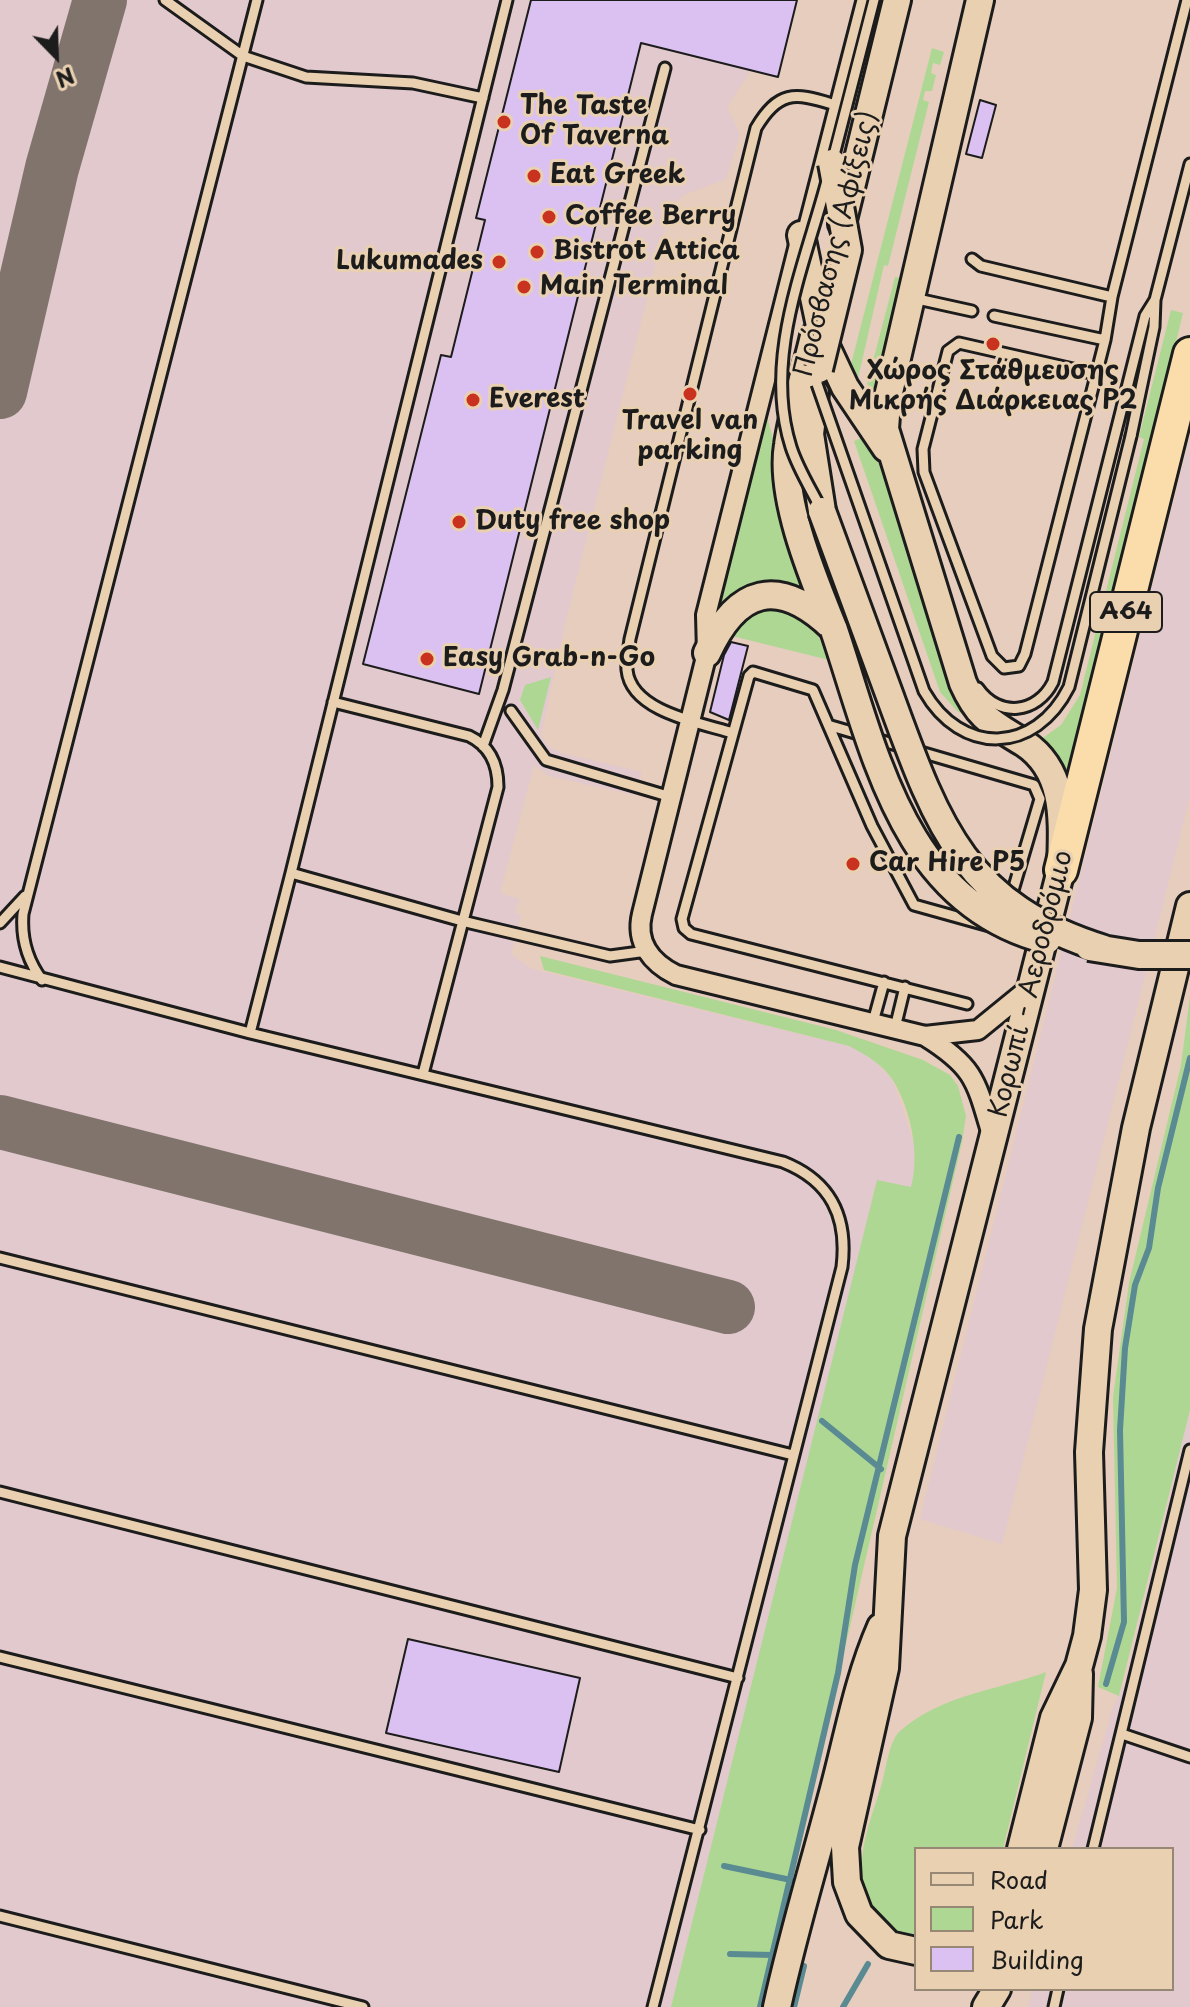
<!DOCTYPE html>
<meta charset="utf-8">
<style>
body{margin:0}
#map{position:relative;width:1190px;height:2007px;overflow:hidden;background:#e6cdbe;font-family:"Playpen Sans",sans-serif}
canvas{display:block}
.legend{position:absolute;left:914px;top:1847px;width:260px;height:144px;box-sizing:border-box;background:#e9d0b1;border:2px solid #978875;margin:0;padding:10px 14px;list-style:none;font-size:24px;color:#1c1c1c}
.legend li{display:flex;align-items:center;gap:16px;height:40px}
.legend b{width:40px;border:2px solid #978875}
.north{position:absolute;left:16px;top:16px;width:80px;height:80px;-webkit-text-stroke:6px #e9d0b1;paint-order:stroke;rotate:157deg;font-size:22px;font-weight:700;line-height:32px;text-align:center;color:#1c1c1c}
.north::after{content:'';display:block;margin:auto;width:28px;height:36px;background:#1c1c1c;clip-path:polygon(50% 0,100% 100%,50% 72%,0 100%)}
</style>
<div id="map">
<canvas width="1190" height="2007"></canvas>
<ul class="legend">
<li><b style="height:10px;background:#e9d0b1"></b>Road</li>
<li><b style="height:22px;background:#afd794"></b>Park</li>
<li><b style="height:22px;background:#dac1f1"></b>Building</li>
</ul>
<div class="north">N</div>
</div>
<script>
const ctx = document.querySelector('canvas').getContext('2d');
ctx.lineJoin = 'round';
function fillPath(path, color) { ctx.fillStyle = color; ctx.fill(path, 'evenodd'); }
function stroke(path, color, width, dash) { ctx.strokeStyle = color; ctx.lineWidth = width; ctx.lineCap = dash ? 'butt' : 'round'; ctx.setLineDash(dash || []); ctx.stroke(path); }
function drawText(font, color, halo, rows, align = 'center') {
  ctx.font = font + ' "Playpen Sans",sans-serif'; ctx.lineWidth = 6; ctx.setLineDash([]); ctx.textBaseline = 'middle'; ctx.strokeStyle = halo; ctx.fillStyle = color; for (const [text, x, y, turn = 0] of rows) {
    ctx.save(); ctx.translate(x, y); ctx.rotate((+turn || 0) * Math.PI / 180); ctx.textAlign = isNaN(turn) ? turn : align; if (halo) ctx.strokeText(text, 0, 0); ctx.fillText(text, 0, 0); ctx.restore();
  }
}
fillPath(new Path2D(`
 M 0,0 L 797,0 L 778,77 L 751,70 L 727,107 L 740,134 L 726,179 L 686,194 L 670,207 L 567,616 L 541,735 L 548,746 L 561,753 L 642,772 L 633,795 L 549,776 L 534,765 L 500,893 L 519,899 L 515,913 L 521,915 L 511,954 L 532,969 L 849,1046 L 873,1059 L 893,1081 L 915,1146 L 913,1181 L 823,1505 L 703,2007 L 0,2007 Z
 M 1190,435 L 1190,796 L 1002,1544 L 920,1519 Z
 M 1190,1410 L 1190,2007 L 1028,2007 L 1032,1989 L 1172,1989 L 1172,1849 L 1072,1849 L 1113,1707 L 1124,1685 Z`), '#e2c9cd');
fillPath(new Path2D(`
 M 932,48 L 944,52 L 940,65 L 933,63 L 931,73 L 936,75 L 932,91 L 925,91 L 923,100 L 929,102 L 888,266 L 884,265 L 856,387 L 848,376 Z
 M 895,277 L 908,279 L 876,396 L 867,384 Z
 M 1171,310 L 1183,313 L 1068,788 L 1037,742 L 1061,725 L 1080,695 L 1144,439 L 1139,437 Z
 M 767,416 L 814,597 L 718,614 Z
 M 866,436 L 870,439 L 971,719 L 957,711 L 940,692 L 854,441 Z
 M 761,607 C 803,608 814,622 829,660 L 728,635 L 738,619 Z
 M 551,677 L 538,730 L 520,700 L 525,685 Z
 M 540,956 L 836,1030 L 923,1060 L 950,1075 L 958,1086 L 966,1116 L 962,1142 L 762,2007 L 671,2007 L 877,1180 L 911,1187 C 920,1154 911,1111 894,1082 C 884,1065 866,1055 849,1046 L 544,970 Z
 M 1190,996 L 1190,1410 L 1119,1696 L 1098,1687 L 1117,1588 L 1113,1397 L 1129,1283 L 1181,1065 Z
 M 1046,1672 L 1003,1849 L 916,1849 L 916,1937 C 901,1936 889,1928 880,1917 C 846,1872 868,1831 882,1783 C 886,1769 889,1741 900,1731 C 943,1694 995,1691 1046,1672 Z`), '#afd794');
stroke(new Path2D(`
 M 822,1421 L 881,1469
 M 1106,1684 L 1124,1622 L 1120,1430 L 1125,1348 L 1135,1285 L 1149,1248 L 1158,1188 L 1190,1058
 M 724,1866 L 791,1880
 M 730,1954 L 773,1955
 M 760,2007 L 838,1673 L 855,1565 L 959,1137
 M 794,2007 L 804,1966
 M 843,2007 L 868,1964`), '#5a8a92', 6);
stroke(new Path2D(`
 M 0,392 L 52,168 L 100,0
 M 0,1122 L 728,1307`), '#81746d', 54);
const building = new Path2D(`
 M 531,0 L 797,0 L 778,77 L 641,43 L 479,694 L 363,664 L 441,355 L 451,357 L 485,220 L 476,218 Z
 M 980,100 L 996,105 L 982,158 L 966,154 Z
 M 731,642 L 748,646 L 729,720 L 710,712 L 724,655 Z
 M 408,1639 L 580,1678 L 559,1772 L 386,1733 Z`);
fillPath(building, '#dac1f1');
stroke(building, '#1c1c1c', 2);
const lane = new Path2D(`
 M 165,0 L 243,56 L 306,77 L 413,83 L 483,98
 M 833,159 L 874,0
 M 802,233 L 862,0
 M 972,259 L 981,266 L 1112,297 L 1187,0
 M 913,298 L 972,311
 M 994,316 L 1105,340
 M 1095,374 L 959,343 L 948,351 L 923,449 L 924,472 L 992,656 L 1004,668 L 1019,666 L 1025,654 L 1105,340 L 1112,297
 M 1131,436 L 1154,327 L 1155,300 L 1190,164
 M 978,688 C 999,718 1037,714 1053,682 L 1145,316 L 1155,300
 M 333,702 L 469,736 C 490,746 498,765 498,787 L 423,1074
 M 511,711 L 546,760 L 671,797
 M 831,726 L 1034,785 L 1040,799 L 1011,897
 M 733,733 C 701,723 631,712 627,670 C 626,660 629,648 630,639 L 756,128 C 778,91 794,92 832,104
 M 483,746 L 503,690 L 665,68
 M 291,873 L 507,0
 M 0,923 L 25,896
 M 0,967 L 250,1033 L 291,873 L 462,921 L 610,956 L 647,951
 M 42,980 C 27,960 21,939 23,914 L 257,0
 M 967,1004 L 691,934 L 684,928 L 682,919 L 749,676 L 753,672 L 813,690 L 872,826 L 914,905 L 993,927
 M 873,1022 L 884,982
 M 895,1028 L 905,987
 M 250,1033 L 783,1162 C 831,1181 848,1217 842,1267 L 653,2007
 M 0,1258 L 793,1455
 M 0,1492 L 738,1678
 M 0,1657 L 700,1830
 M 1122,1734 L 1190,1757
 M 1093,1849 L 1190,1450
 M 0,1916 L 363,2007
 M 1054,2007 L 1058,1989`);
const street = new Path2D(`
 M 800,241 L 706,615 L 707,653 L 642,914 C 635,943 652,963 676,975 L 925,1036 L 978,1030 L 1032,986
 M 925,1036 C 975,1067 976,1081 992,1135`);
const secondary = new Path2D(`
 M 842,224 L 897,0
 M 801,235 L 823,340 L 845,387 L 886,448
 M 814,336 C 806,372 793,408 788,445 C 779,498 814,580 834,630
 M 815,393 L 810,434 L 822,511
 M 707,653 C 737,588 778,576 832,627
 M 1021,1849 L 1054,1718 L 1079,1666 L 1087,1636 L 1093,1590 L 1089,1452 L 1098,1329 L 1136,1128 L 1190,906
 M 1044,1849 L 1078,1718 L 1079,1674
 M 916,1951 L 889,1945 L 859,1914 L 847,1882 L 845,1847 L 885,1668 L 892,1536 L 1061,870 C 1062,825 1068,772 1024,743 C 992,723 979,719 963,683 L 885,429 L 887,401 L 980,0
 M 777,2007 C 792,1938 812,1872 830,1804 C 847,1744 856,1684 881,1627
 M 986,2007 L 997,1989`);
const highway = new Path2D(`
 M 1061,870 L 1190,354`);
stroke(lane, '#1c1c1c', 15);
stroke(street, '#1c1c1c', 24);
stroke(secondary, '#1c1c1c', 32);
stroke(highway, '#1c1c1c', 38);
stroke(lane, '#e9d0b1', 9);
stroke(street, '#e9d0b1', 18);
stroke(secondary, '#e9d0b1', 26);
stroke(highway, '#faddab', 32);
const laneBridge = new Path2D(`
 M 817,384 L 924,691 C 961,756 1035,755 1069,687 L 1131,436
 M 821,509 C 811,489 798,469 791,447 C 763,359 804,267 827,181`);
const secondaryBridge = new Path2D(`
 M 819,369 L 848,250 L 832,163
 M 822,511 C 845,574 868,637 891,699 C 937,825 965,906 1104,949
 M 834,630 C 875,752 903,904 1047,940
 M 1089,947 L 1139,955 L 1190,955`);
stroke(laneBridge, '#1c1c1c', 15, []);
stroke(secondaryBridge, '#1c1c1c', 32, []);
stroke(laneBridge, '#e9d0b1', 9);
stroke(secondaryBridge, '#e9d0b1', 26);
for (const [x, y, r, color] of [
 [504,122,8,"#c8321e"],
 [534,176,8,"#c8321e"],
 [549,217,8,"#c8321e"],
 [537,252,8,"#c8321e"],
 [499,262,8,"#c8321e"],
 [524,287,8,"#c8321e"],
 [993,344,8,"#c8321e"],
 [690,394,8,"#c8321e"],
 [473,400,8,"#c8321e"],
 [459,522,8,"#c8321e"],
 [427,659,8,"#c8321e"],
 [853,864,8,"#c8321e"]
]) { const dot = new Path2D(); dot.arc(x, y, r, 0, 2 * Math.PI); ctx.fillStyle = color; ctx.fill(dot); stroke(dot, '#e9d0b1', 3); }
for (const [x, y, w] of [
 [1126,612,72]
]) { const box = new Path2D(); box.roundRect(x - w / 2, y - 20, w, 40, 6); ctx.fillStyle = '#e9d0b1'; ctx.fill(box); stroke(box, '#1c1c1c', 2); }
drawText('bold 24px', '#1c1c1c', null, [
 ["Α64",1126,612]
]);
drawText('bold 26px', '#1c1c1c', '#e9d0b1', [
 ["The Taste",520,107],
 ["Of Taverna",520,137],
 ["Eat Greek",550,176],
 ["Coffee Berry",565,217],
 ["Bistrot Attica",553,252],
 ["Lukumades",483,262,"right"],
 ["Main Terminal",540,287],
 ["Χώρος Στάθμευσης",993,372,"center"],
 ["Μικρής Διάρκειας P2",993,402,"center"],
 ["Everest",489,400],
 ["Travel van",690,422,"center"],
 ["parking",690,452,"center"],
 ["Duty free shop",475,522],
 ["Easy Grab-n-Go",443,659],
 ["Car Hire P5",869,864]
], 'left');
drawText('26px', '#1c1c1c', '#e9d0b1', [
 ["Πρόσβασης (Αφίξεις)",837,244,-76],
 ["Κορωπί - Αεροδρόμιο",1032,984,-76]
]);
</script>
